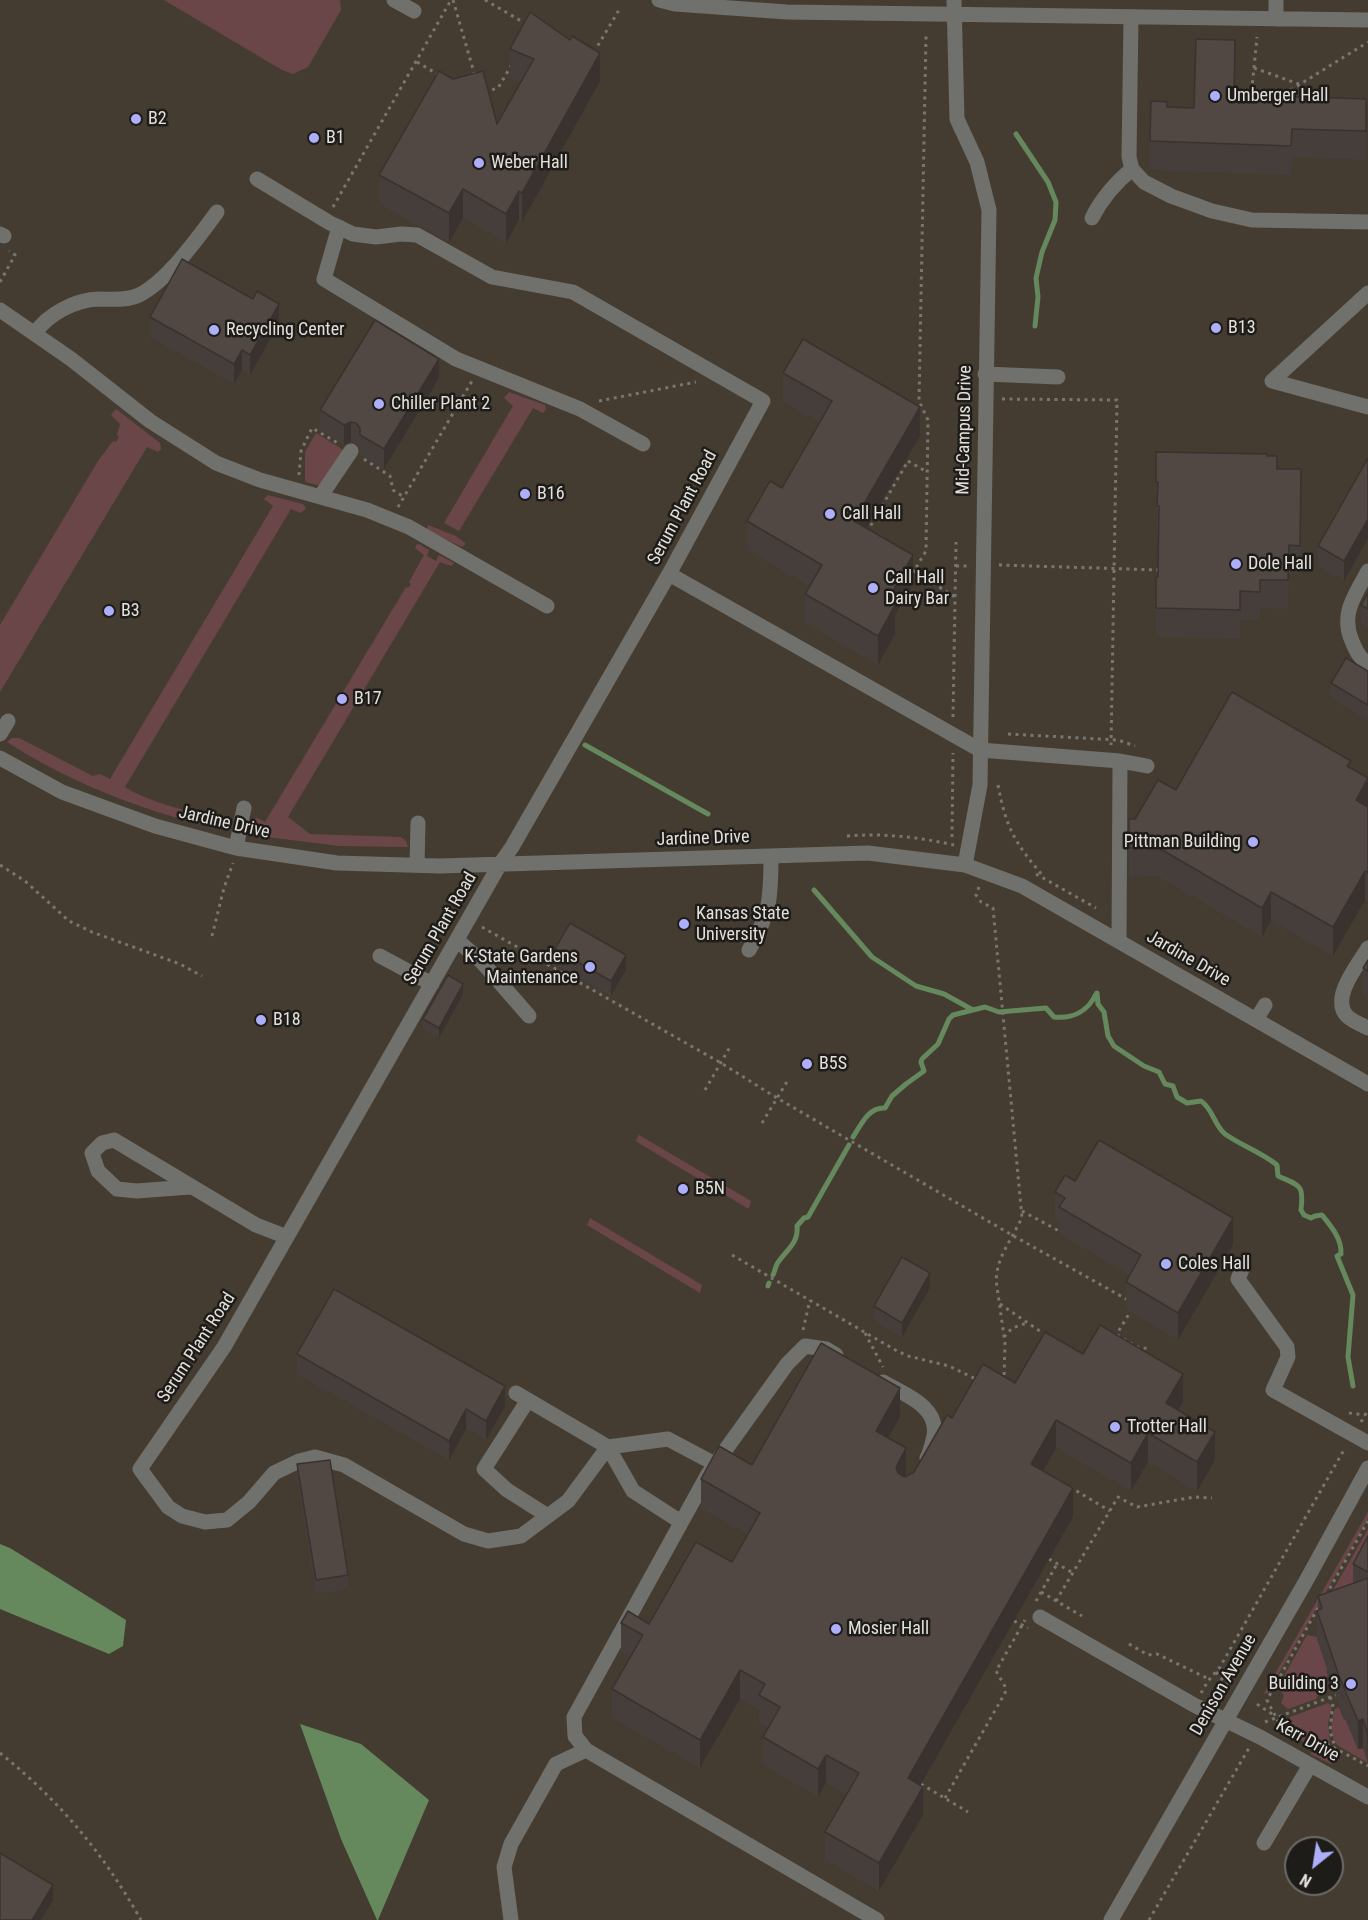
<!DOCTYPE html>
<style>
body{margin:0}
#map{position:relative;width:1368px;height:1920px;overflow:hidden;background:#39342d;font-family:"Roboto Condensed",sans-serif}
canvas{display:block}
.north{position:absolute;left:1284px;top:1836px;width:60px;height:60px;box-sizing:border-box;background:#1e1c19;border:2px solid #6d6a67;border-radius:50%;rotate:210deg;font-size:16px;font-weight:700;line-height:24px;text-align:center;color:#e3e0db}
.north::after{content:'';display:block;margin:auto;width:21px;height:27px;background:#adaffb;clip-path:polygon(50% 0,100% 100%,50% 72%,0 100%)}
</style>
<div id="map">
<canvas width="1368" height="1920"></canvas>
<div class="north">N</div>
</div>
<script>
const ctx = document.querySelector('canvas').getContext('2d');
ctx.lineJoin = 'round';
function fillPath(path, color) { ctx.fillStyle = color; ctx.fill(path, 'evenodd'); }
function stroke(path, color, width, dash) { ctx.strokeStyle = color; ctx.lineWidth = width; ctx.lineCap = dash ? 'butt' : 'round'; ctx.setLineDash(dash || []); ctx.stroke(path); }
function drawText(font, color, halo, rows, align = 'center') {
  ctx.font = font + ' "Roboto Condensed",sans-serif'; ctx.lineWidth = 5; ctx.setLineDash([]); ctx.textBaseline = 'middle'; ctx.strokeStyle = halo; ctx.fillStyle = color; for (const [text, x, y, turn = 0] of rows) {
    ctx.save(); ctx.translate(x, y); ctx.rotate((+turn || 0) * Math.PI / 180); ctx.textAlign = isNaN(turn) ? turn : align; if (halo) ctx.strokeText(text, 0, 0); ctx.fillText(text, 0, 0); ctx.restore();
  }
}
fillPath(new Path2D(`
 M 0,0 L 1368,0 L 1368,1920 L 0,1920 ZM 1296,1848 L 1332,1848 L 1332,1884 L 1296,1884 Z`), '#443c30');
fillPath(new Path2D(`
 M 164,0 L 340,0 L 341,10 L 308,67 L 293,74 L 282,70 Z
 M 509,392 L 545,405 L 546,409 L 543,413 L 533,408 L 459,531 L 444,523 L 513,406 L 504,398 Z
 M 116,409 L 160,443 L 161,449 L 158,452 L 147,447 L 0,692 L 0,625 L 98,461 L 113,441 L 116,442 L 119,437 L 117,435 L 120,424 L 111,415 Z
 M 316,433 L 345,451 L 321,486 L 306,482 L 305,479 L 305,452 Z
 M 268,495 L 303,504 L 306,508 L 301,513 L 291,509 L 125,787 C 149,803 198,814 227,820 L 231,825 L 230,830 C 215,829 200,824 185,820 C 123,803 61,777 7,742 L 12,738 L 19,738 L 93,776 L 100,774 L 110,779 L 273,506 L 264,499 Z
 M 428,525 L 456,536 L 465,543 L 465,545 L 462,547 L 429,531 L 427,529 Z
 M 419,544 L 429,550 L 427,556 L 436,561 L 439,555 L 454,563 L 451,566 L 440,562 L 288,817 L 310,834 L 401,837 L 406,841 L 408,847 L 339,846 L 251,835 L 250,833 L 253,819 L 257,818 L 265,822 L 406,587 L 408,588 L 411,584 L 409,582 L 424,555 L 415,548 L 416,545 Z
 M 639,1135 L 751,1201 L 749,1208 L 747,1208 L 637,1142 L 636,1140 Z
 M 590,1218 L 702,1285 L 700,1293 L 587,1225 Z
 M 1368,1512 L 1368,1519 L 1267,1694 L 1264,1693 Z
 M 1368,1529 L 1368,1572 L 1317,1618 Z
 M 1307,1635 L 1318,1637 L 1328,1670 L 1326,1671 L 1328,1675 L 1316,1699 L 1288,1709 L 1281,1703 L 1284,1695 L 1277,1688 Z
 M 1328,1703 L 1332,1706 L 1328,1723 L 1330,1743 L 1308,1744 L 1287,1733 L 1290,1717 Z
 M 1339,1707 L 1344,1720 L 1346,1719 L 1358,1749 L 1363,1748 L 1368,1763 L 1337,1745 C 1329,1735 1331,1720 1335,1709 Z
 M 1320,1747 L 1338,1752 L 1331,1764 L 1310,1754 L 1314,1749 Z`), '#6b4648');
fillPath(new Path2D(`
 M 0,1544 L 10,1548 L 126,1620 L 123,1646 L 109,1654 L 0,1609 Z
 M 300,1724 L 361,1744 L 429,1800 L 378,1920 L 377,1920 L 341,1839 Z`), '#65885c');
stroke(new Path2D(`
 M 1016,134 L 1048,182 L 1056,202 L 1055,220 L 1042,252 L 1036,278 L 1038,297 L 1035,326
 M 585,745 L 708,814
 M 814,890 L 872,957 L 916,986 L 944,994 L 973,1010
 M 1097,993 L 1098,1004 L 1104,1012 L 1108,1036 L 1114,1046 L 1144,1066 L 1159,1072 L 1165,1084 L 1173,1086 L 1177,1097 L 1187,1103 L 1201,1101 C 1213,1109 1214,1125 1225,1134 C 1242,1146 1261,1152 1277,1165 L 1278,1176 C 1300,1186 1304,1184 1301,1210 L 1304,1215 L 1311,1218 L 1315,1216 L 1322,1215 C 1331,1226 1342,1239 1341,1254 L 1337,1256 L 1353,1295 L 1348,1357 L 1353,1386
 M 853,1137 C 861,1125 868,1107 885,1108 L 892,1096 L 906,1084 L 924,1071 L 921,1062 L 922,1059 L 938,1044 L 949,1019 L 953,1015 L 985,1007 L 999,1012 L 1046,1008 L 1054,1017 C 1073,1019 1088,1011 1096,994
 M 773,1275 C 775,1271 776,1264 779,1261 C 787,1250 799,1242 797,1226 L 804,1218 L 808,1217 L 849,1145
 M 768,1286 L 769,1283`), '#65885c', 5);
stroke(new Path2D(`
 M 453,0 L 475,76
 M 485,0 L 528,25
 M 594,52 L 619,10
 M 417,62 L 439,75
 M 1254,68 L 1299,84
 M 485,92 L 498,88 L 511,66
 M 1251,98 L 1257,37
 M 1278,98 L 1368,42
 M 333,207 L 451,0
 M 0,282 L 15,255 L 9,251
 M 1002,399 L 1117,400 L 1111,745
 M 599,401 L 696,382
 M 364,459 L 390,476 L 393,490 L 404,497
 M 908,461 L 927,472
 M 299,475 L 301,451 L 312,428 L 338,443
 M 398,507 L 472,381
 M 867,532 L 908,461
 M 999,565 L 1161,570
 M 956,566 L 969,566
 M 911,570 L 914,571 L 926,551 L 928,420 L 919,401 L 926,36
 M 914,571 L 955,597
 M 953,717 L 956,542
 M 1008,734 L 1118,740 L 1135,746
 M 998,785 C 1006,828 1015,843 1043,876
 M 847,836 C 884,833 918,837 954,845
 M 952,837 L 953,753
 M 0,865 L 25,881 L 69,921 L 92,932 L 180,964 L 202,976
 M 1036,874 L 1096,908
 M 979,887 L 976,895 L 981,902 L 993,908 L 1022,1218 L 1003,1253 L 998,1266 L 996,1280 L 1005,1343 L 1004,1379
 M 463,897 L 459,889 L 467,881
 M 482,927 L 721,1063 L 777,1098 L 1012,1235 L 1128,1300
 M 212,936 L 224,888 L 233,863
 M 705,1090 L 730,1047
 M 762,1123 L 788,1080
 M 1022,1211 L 1061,1232
 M 732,1255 L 897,1351 L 908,1356 L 949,1366 L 978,1380
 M 1000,1304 L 1047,1336
 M 803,1330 L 810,1300
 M 865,1333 L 883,1367
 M 1117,1335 L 1137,1347 L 1151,1349
 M 1004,1337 L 1012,1328 L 1027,1323
 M 1115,1337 L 1132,1309
 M 1349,1413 L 1365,1415
 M 1361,1422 L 1368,1410
 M 1070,1487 L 1110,1511
 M 1049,1559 L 1073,1573
 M 1041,1592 L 1082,1616
 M 1326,1595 L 1368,1521
 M 1036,1601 L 1057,1564
 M 1056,1601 L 1118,1497 L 1137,1507 L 1194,1497 L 1212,1498
 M 1014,1621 L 1028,1628
 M 1129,1644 L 1148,1655 L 1157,1654 L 1209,1679
 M 1216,1672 L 1229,1687
 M 1201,1693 L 1208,1681 L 1220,1667 L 1345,1448
 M 1330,1697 L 1333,1703 L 1330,1731 L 1335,1747
 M 1257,1704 L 1275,1716
 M 1265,1722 L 1336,1695
 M 1282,1729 L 1267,1700 L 1319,1606
 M 1312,1747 L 1327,1744 L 1368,1766
 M 0,1753 C 60,1801 103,1853 141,1920
 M 921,1784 L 968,1812
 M 945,1798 L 1005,1693 L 1006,1688 L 996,1671 L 1025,1620
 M 1149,1920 L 1249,1748`), '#79756f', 3, [3, 4.5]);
stroke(new Path2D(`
 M 394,0 L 414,11
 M 659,0 L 675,4 L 787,12 L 1368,20
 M 954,0 L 957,119 L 977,162 L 989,210 L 980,785 L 965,865
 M 1276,0 L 1276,19
 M 1131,17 L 1129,157 L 1132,169 L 1144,182 L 1171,196 L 1212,211 L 1252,220 L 1368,222
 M 257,179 L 330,223 L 353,234 L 376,237 L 401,234 L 417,235 L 492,277 L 573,292 L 763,401 L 669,574 L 512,847 L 500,864 L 224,1347 L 140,1469 L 168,1507 L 182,1516 L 205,1522 L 227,1520 L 249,1502 L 274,1473 L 299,1461 L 315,1457 L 344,1465 L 464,1534 L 488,1541 L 521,1536 L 568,1501 L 608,1447 L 668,1439 L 715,1464
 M 1092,218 C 1102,198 1115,183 1132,169
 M 339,227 L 324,279 L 456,359 L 580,409 L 643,444
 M 0,234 L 4,236
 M 0,310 L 71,359 L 150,421 L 216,463 L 260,480 L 367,510 L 409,527 L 547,606
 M 35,333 C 48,314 75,300 98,299 C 111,299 127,301 139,295 C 167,281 198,238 217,212
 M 985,374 L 1058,377
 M 1272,381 L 1368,293
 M 1272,381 L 1368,407
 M 320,497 L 351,451
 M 1368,571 C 1355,595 1340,614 1352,641 C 1356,651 1359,657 1368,664
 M 669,574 L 980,750 L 1120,761 L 1147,766
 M 0,734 L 8,721
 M 0,758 L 62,792 L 155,826 L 236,848 L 337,863 L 440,866 L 868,853 L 965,865 L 1022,886 L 1368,1084
 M 236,848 L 244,808
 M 417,865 L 418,823
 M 457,940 L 482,962 L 529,1016
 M 1119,941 L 1120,761
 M 1368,948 C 1358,965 1330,998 1347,1016 C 1352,1021 1362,1025 1368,1028
 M 749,950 C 770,914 771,898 771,856
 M 380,956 L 432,984
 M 1256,1020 L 1265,1005
 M 190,1187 L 137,1191 L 117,1189 L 98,1171 L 92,1153 L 102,1143 L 114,1140 L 256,1225 L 287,1237
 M 1243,1267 L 1238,1279 L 1287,1347 L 1288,1357 L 1273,1390 L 1368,1443
 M 836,1355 L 826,1349 L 805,1346 L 787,1364 L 708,1474 L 574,1717 L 575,1736 L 586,1750 L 877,1920
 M 883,1382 C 905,1395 939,1406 934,1436 C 932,1444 931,1451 927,1458
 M 516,1393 L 608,1447 L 633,1491 L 681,1522
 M 528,1400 L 484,1469 L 507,1490 L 548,1516
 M 1040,1617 L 1194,1705 L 1260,1737 L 1368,1797
 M 1264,1843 L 1310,1765
 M 511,1920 L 504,1867 L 511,1844 L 556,1764 L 586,1750
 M 1111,1920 L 1306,1581 L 1368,1468`), '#70706c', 15);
fillPath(new Path2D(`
 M 510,49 L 600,81 L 522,222 L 519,220 L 506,243 L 463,218 L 449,242 L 379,204 L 379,175 L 497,124 L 521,83 L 510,78 Z
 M 1235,69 L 1235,95 L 1366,128 L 1366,160 L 1292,157 L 1291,175 L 1150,170 L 1150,141 L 1167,107 L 1194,108 Z
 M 253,299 L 279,323 L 250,375 L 242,370 L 234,384 L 150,337 L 150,317 Z
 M 783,373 L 920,436 L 866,529 L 913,584 L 895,615 L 895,634 L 878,665 L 805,623 L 805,594 L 809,586 L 747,550 L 747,521 L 782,488 L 820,423 L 783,402 Z
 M 439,378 L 384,469 L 360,454 L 360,447 L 356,443 L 351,441 L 344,445 L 320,430 L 320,410 Z
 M 1156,452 L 1267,456 L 1301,498 L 1300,574 L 1289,574 L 1288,609 L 1260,608 L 1260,621 L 1240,620 L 1240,639 L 1156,637 L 1156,577 L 1158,577 L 1159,535 L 1157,535 L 1157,511 L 1156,511 Z
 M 1368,458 L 1368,539 L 1344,581 L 1318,566 L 1318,546 Z
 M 1368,593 L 1368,628 L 1361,624 L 1361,605 Z
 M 1368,671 L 1368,720 L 1331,698 L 1331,683 Z
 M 1351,768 L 1368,778 L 1368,901 L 1365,900 L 1333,956 L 1271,920 L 1262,937 L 1157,876 L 1129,877 L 1129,819 L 1135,819 L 1176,790 Z
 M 555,949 L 626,970 L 611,996 L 555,964 Z
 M 1368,960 L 1368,1000 L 1363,997 L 1363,968 Z
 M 463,994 L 439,1038 L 423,1029 L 423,1019 Z
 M 1075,1181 L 1233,1245 L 1178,1340 L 1126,1309 L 1126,1282 L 1130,1275 L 1059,1234 L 1059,1222 L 1055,1220 L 1055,1192 Z
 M 930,1288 L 902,1337 L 874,1321 L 874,1306 Z
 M 297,1354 L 505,1406 L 486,1440 L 466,1429 L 449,1460 L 297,1374 Z
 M 1083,1354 L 1183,1402 L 1179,1410 L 1215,1460 L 1197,1491 L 1148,1462 L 1131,1491 L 1056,1448 L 1043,1471 L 1073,1517 L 920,1785 L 923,1815 L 879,1891 L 825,1860 L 825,1832 L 846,1795 L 826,1783 L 818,1797 L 763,1765 L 763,1737 L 768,1728 L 759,1723 L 759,1710 L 740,1699 L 700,1768 L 612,1718 L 612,1689 L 630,1657 L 621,1652 L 621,1623 L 649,1624 L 732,1562 L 748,1535 L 701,1508 L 701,1479 L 752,1465 L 900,1417 L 888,1438 L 906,1476 L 914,1472 L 952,1418 L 1015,1383 Z
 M 297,1464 L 348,1575 L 348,1589 L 316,1594 L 297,1479 Z
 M 1368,1536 L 1368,1760 L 1367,1760 L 1363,1748 L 1358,1749 L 1339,1705 L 1317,1639 L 1317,1611 L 1318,1610 L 1318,1596 L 1353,1584 L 1353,1564 Z`), '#463e3a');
fillPath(new Path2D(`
 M 1235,40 L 1235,69 L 1234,124 L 1234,95 Z
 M 600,53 L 600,81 L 522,222 L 522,193 Z
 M 463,189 L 463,218 L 449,242 L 449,213 Z
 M 519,191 L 519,220 L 506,243 L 506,214 Z
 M 279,304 L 279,323 L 250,375 L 250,355 Z
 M 242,350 L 242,370 L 234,384 L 234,364 Z
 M 439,359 L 439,378 L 384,469 L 384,449 Z
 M 920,407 L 920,436 L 854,550 L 854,521 Z
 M 351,422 L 351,441 L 344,445 L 344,425 Z
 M 1368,519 L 1368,539 L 1344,581 L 1344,561 Z
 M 913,555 L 913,584 L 895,615 L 895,634 L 878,665 L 878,636 L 887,601 Z
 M 1368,780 L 1368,808 L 1356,800 Z
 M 1365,871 L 1365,900 L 1333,956 L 1333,927 Z
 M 1271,892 L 1271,920 L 1262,937 L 1262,908 Z
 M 626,955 L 626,970 L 611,996 L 611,981 Z
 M 463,984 L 463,994 L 439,1038 L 439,1028 Z
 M 1233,1218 L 1233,1245 L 1178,1340 L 1178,1313 Z
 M 930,1273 L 930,1288 L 902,1337 L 902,1323 Z
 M 1183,1374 L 1183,1402 L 1166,1432 L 1166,1403 Z
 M 505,1386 L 505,1406 L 486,1440 L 486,1421 Z
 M 900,1388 L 900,1417 L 876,1459 L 876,1431 Z
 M 466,1409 L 466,1429 L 449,1460 L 449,1441 Z
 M 1056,1420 L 1056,1448 L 1031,1492 L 1031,1464 Z
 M 1215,1432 L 1215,1460 L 1197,1491 L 1197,1462 Z
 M 1148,1433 L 1148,1462 L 1131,1491 L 1131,1463 Z
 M 906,1448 L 906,1476 L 896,1495 L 896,1467 Z
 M 1073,1488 L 1073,1517 L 908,1807 L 908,1778 Z
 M 740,1670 L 740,1699 L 700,1768 L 700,1740 Z
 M 1363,1719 L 1363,1748 L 1358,1749 L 1358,1721 Z
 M 1367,1731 L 1368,1731 L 1367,1760 Z
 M 826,1755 L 826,1783 L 818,1797 L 818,1769 Z
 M 923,1787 L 923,1815 L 879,1891 L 879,1863 Z
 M 53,1885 L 53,1900 L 41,1920 L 32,1920 Z`), '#39322f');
const building = new Path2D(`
 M 530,12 L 570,40 L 572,36 L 600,53 L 522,193 L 519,191 L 506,214 L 463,189 L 449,213 L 379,175 L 439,71 L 453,79 L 483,71 L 497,124 L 534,59 L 510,49 Z
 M 1196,39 L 1235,40 L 1234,95 L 1366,99 L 1366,131 L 1292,129 L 1291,146 L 1150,141 L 1151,101 L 1167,102 L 1167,107 L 1194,108 Z
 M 182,259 L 253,299 L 257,291 L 279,304 L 250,355 L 242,350 L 234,364 L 150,317 Z
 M 375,320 L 439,359 L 384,449 L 360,435 L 360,428 L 356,423 L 351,422 L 344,425 L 320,410 Z
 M 803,339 L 920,407 L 854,521 L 913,555 L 887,601 L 895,605 L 878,636 L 805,594 L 822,565 L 747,521 L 770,481 L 782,488 L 832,401 L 783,373 Z
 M 1156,452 L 1267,454 L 1267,456 L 1277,456 L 1277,469 L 1301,469 L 1300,546 L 1289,545 L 1288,580 L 1260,580 L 1260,592 L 1240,591 L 1240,610 L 1156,608 L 1156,577 L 1158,577 L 1159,506 L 1157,506 L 1158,482 L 1156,482 Z
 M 1368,458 L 1368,519 L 1344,561 L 1318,546 Z
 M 1368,593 L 1368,609 L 1361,605 Z
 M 1346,658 L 1368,671 L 1368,705 L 1331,683 Z
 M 1232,692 L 1351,761 L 1347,766 L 1368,778 L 1356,800 L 1368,807 L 1368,873 L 1365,871 L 1333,927 L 1271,892 L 1262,908 L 1157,847 L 1129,848 L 1129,819 L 1135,819 L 1158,780 L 1176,790 Z
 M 570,923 L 626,955 L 611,981 L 555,949 Z
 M 1368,960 L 1368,971 L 1363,968 Z
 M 448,975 L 463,984 L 439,1028 L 423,1019 Z
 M 1099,1140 L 1233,1218 L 1178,1313 L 1126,1282 L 1141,1255 L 1059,1207 L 1065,1198 L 1055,1192 L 1065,1175 L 1075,1181 Z
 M 902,1257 L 930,1273 L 902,1323 L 874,1306 Z
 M 334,1289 L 505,1386 L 486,1421 L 466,1409 L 449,1441 L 297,1354 Z
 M 1100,1325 L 1183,1374 L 1166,1403 L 1215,1432 L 1197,1462 L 1148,1433 L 1131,1463 L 1056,1420 L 1031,1464 L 1073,1488 L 908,1778 L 923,1787 L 879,1863 L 825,1832 L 859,1773 L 826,1755 L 818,1769 L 763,1737 L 780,1707 L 759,1695 L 765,1684 L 740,1670 L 700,1740 L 612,1689 L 643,1635 L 621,1623 L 628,1611 L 649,1624 L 696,1542 L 732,1562 L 760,1513 L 701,1479 L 719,1446 L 752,1465 L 821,1343 L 900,1388 L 876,1431 L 906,1448 L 896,1467 L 898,1473 L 905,1477 L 914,1472 L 947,1415 L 952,1418 L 983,1364 L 1015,1383 L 1045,1332 L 1083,1354 Z
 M 330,1460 L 348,1575 L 316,1580 L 297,1464 Z
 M 1368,1536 L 1368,1572 L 1353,1564 Z
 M 1368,1578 L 1368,1731 L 1367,1731 L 1363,1719 L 1358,1721 L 1339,1676 L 1317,1611 L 1322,1608 L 1318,1596 Z
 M 0,1853 L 53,1885 L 32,1920 L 0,1920 Z`);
fillPath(building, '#514843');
stroke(building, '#39322f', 1.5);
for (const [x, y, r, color] of [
 [1215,96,6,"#adaffb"],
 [136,119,6,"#adaffb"],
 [314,138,6,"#adaffb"],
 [479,163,6,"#adaffb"],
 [1216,328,6,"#adaffb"],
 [214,330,6,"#adaffb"],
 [379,404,6,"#adaffb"],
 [525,494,6,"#adaffb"],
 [830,514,6,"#adaffb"],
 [1236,564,6,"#adaffb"],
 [873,588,6,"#adaffb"],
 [109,611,6,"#adaffb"],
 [342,699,6,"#adaffb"],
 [1253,842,6,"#adaffb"],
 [684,924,6,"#adaffb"],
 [590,967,6,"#adaffb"],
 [261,1020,6,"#adaffb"],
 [807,1064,6,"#adaffb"],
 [683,1189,6,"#adaffb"],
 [1166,1264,6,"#adaffb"],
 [1115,1427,6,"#adaffb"],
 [836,1629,6,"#adaffb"],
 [1351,1684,6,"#adaffb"]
]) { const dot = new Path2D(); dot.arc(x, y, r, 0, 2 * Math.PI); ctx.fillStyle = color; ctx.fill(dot); stroke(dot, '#1e1c19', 2); }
drawText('18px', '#e3e0db', '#1e1c19', [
 ["Umberger Hall",1227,96],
 ["B2",148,119],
 ["B1",326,138],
 ["Weber Hall",491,163],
 ["B13",1228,328],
 ["Recycling Center",226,330],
 ["Chiller Plant 2",391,404],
 ["B16",537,494],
 ["Call Hall",842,514],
 ["Dole Hall",1248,564],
 ["Call Hall",885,578],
 ["Dairy Bar",885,599],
 ["B3",121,611],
 ["B17",354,699],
 ["Pittman Building",1241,842,"right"],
 ["Kansas State",696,914],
 ["University",696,935],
 ["K-State Gardens",578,957,"right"],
 ["Maintenance",578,978,"right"],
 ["B18",273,1020],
 ["B5S",819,1064],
 ["B5N",695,1189],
 ["Coles Hall",1178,1264],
 ["Trotter Hall",1127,1427],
 ["Mosier Hall",848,1629],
 ["Building 3",1339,1684,"right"]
], 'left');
drawText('18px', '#e3e0db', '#1e1c19', [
 ["Mid-Campus Drive",965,430,-89],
 ["Serum Plant Road",683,508,-62],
 ["Jardine Drive",224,823,13],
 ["Jardine Drive",703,839,-2],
 ["Serum Plant Road",441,929,-60],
 ["Jardine Drive",1188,959,30],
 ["Serum Plant Road",197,1348,-57],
 ["Denison Avenue",1224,1685,-60],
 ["Kerr Drive",1307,1741,29]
]);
</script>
